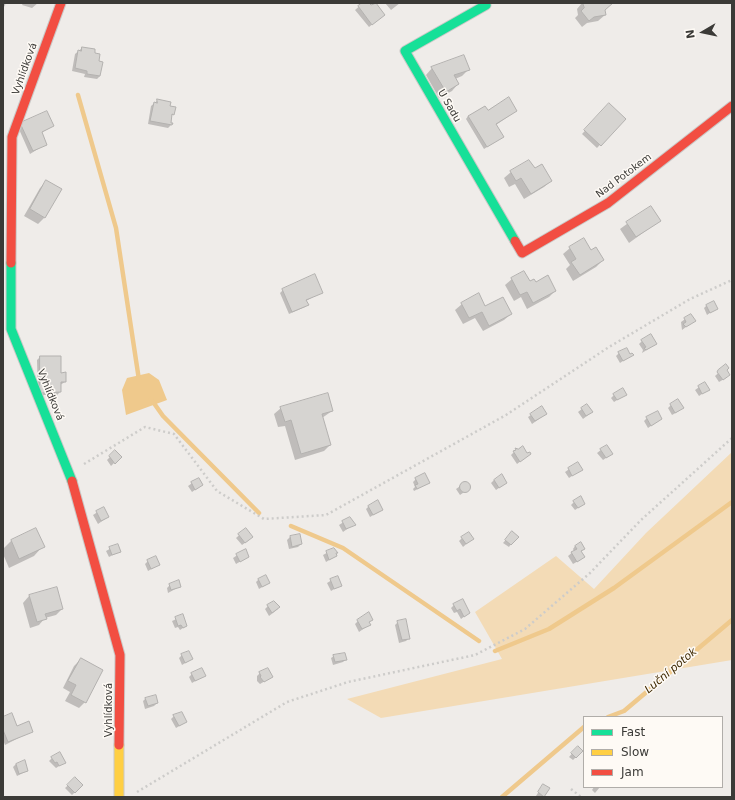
<!DOCTYPE html>
<meta charset="utf-8">
<style>
body{margin:0}
#map{position:relative;width:735px;height:800px;overflow:hidden;background:#efece9;font-family:"DejaVu Sans",sans-serif}
canvas{display:block}
.frame{position:absolute;inset:0;border:4px solid #3b3a37;pointer-events:none}
.legend{position:absolute;left:583px;top:716px;width:140px;height:72px;box-sizing:border-box;background:#fefaf5;border:1px solid #b0ada9;margin:0;padding:5px 7px;list-style:none;font-size:12px;color:#3b3a37}
.legend li{display:flex;align-items:center;gap:8px;height:20px}
.legend b{width:20px;border:1px solid #b0ada9}
.north{position:absolute;left:683px;top:12px;width:40px;height:40px;-webkit-text-stroke:3px #fefaf5;paint-order:stroke;rotate:261deg;font-size:11px;font-weight:700;line-height:16px;text-align:center;color:#3b3a37}
.north::after{content:'';display:block;margin:auto;width:14px;height:18px;background:#3b3a37;clip-path:polygon(50% 0,100% 100%,50% 72%,0 100%)}
</style>
<div id="map">
<canvas width="735" height="800"></canvas>
<div class="frame"></div>
<ul class="legend">
<li><b style="height:5px;background:#16e098"></b>Fast</li>
<li><b style="height:5px;background:#ffcf43"></b>Slow</li>
<li><b style="height:5px;background:#f24e42"></b>Jam</li>
</ul>
<div class="north">N</div>
</div>
<script>
const ctx = document.querySelector('canvas').getContext('2d');
ctx.lineJoin = 'round';
function fillPath(path, color) { ctx.fillStyle = color; ctx.fill(path, 'evenodd'); }
function stroke(path, color, width, dash) { ctx.strokeStyle = color; ctx.lineWidth = width; ctx.lineCap = dash ? 'butt' : 'round'; ctx.setLineDash(dash || []); ctx.stroke(path); }
function drawText(font, color, halo, rows, align = 'center') {
  ctx.font = font + ' "DejaVu Sans",sans-serif'; ctx.lineWidth = 3; ctx.setLineDash([]); ctx.textBaseline = 'middle'; ctx.strokeStyle = halo; ctx.fillStyle = color; for (const [text, x, y, turn = 0] of rows) {
    ctx.save(); ctx.translate(x, y); ctx.rotate((+turn || 0) * Math.PI / 180); ctx.textAlign = isNaN(turn) ? turn : align; if (halo) ctx.strokeText(text, 0, 0); ctx.fillText(text, 0, 0); ctx.restore();
  }
}
fillPath(new Path2D(`
 M 732,452 L 732,660 L 381,718 L 347,699 L 502,659 L 475,612 L 556,556 L 594,589 L 646,533 Z`), '#f3dbb6');
fillPath(new Path2D(`
 M 149,373 L 159,380 L 167,400 L 126,415 L 122,390 L 127,378 Z`), '#efc98c');
fillPath(new Path2D(`
 M 3,3 L 6,3 L 3,9 Z
 M 23,3 L 38,3 L 32,8 L 22,5 Z
 M 363,3 L 368,3 L 370,6 L 375,3 L 384,15 L 369,27 L 355,10 Z
 M 385,3 L 400,3 L 391,10 Z
 M 582,3 L 612,3 L 604,11 L 605,15 L 598,21 L 587,23 L 582,27 L 575,18 L 578,15 L 577,9 Z
 M 82,48 L 100,76 L 97,79 L 84,77 L 85,74 L 72,71 L 75,54 Z
 M 432,68 L 469,69 L 462,76 L 455,79 L 458,84 L 452,91 L 439,98 L 426,75 Z
 M 158,100 L 169,106 L 173,114 L 171,117 L 171,125 L 168,128 L 148,124 L 151,106 Z
 M 609,105 L 624,119 L 597,148 L 582,134 Z
 M 516,111 L 496,125 L 503,137 L 484,149 L 466,119 L 468,116 L 487,112 Z
 M 53,126 L 41,133 L 46,144 L 30,154 L 18,127 Z
 M 534,170 L 551,181 L 544,187 L 524,199 L 515,184 L 509,187 L 504,178 L 511,172 Z
 M 46,182 L 44,218 L 38,224 L 24,216 L 40,188 Z
 M 650,207 L 659,221 L 629,243 L 620,229 Z
 M 570,248 L 591,251 L 603,260 L 596,267 L 573,281 L 566,269 L 570,265 L 563,254 Z
 M 512,279 L 535,283 L 555,291 L 549,297 L 527,309 L 521,297 L 514,301 L 505,285 Z
 M 283,290 L 322,292 L 306,301 L 307,304 L 305,307 L 289,314 L 280,293 Z
 M 462,304 L 485,307 L 511,314 L 504,320 L 483,331 L 475,318 L 463,324 L 455,310 Z
 M 707,305 L 717,308 L 707,315 L 704,308 Z
 M 691,315 L 694,321 L 682,330 L 681,322 Z
 M 642,341 L 656,344 L 642,353 L 643,350 L 639,344 Z
 M 619,353 L 630,356 L 632,355 L 620,363 L 616,356 Z
 M 40,357 L 60,374 L 65,382 L 60,385 L 60,392 L 57,395 L 38,395 L 37,360 Z
 M 726,366 L 726,378 L 719,382 L 715,376 Z
 M 705,383 L 708,390 L 699,396 L 695,390 Z
 M 614,395 L 625,395 L 614,402 L 611,398 Z
 M 587,405 L 592,412 L 583,419 L 578,412 Z
 M 671,405 L 679,411 L 672,415 L 668,408 Z
 M 281,408 L 332,411 L 322,418 L 330,445 L 324,451 L 295,460 L 285,426 L 278,427 L 274,414 Z
 M 546,414 L 532,424 L 528,417 L 531,415 Z
 M 647,418 L 661,419 L 648,428 L 644,421 Z
 M 606,446 L 609,456 L 603,460 L 597,453 Z
 M 115,452 L 120,457 L 111,466 L 107,460 Z
 M 514,452 L 527,454 L 530,454 L 517,464 L 511,455 Z
 M 578,463 L 578,472 L 569,478 L 565,472 Z
 M 198,479 L 202,485 L 192,492 L 188,486 Z
 M 416,479 L 429,483 L 414,491 L 413,489 L 415,487 L 413,482 Z
 M 494,480 L 506,483 L 496,490 L 491,483 Z
 M 466,482 L 470,488 L 460,495 L 456,489 Z
 M 574,502 L 584,504 L 575,510 L 571,505 Z
 M 369,506 L 382,510 L 370,517 L 366,509 Z
 M 104,508 L 108,517 L 98,524 L 93,515 Z
 M 350,518 L 354,524 L 343,532 L 339,525 Z
 M 35,529 L 43,546 L 34,556 L 9,568 L 3,554 L 3,549 L 11,541 Z
 M 246,529 L 249,540 L 242,545 L 236,538 Z
 M 299,535 L 301,544 L 298,547 L 289,549 L 287,540 L 290,537 Z
 M 510,535 L 511,544 L 509,547 L 503,543 Z
 M 462,538 L 472,539 L 463,547 L 459,541 Z
 M 117,545 L 119,552 L 109,557 L 106,551 Z
 M 575,546 L 584,549 L 580,552 L 580,560 L 573,564 L 568,556 L 574,551 L 573,549 Z
 M 334,549 L 336,556 L 326,562 L 323,555 Z
 M 245,550 L 248,557 L 236,564 L 233,558 Z
 M 148,561 L 159,565 L 148,571 L 145,564 Z
 M 337,577 L 341,585 L 331,591 L 327,583 Z
 M 259,579 L 269,583 L 259,589 L 256,582 Z
 M 170,585 L 179,587 L 168,593 L 167,588 Z
 M 29,596 L 62,609 L 56,615 L 45,618 L 39,625 L 30,628 L 23,603 Z
 M 454,605 L 469,613 L 461,619 L 457,612 L 454,613 L 451,608 Z
 M 268,606 L 278,606 L 278,609 L 269,616 L 265,609 Z
 M 183,616 L 186,626 L 180,630 L 178,627 L 175,628 L 172,621 Z
 M 358,621 L 368,623 L 369,625 L 359,632 L 355,624 Z
 M 398,622 L 409,638 L 406,641 L 399,643 L 395,625 Z
 M 182,655 L 192,659 L 182,665 L 179,658 Z
 M 334,656 L 346,659 L 343,662 L 333,665 L 331,658 Z
 M 81,659 L 85,702 L 79,708 L 65,701 L 70,692 L 63,688 L 74,666 Z
 M 260,673 L 272,677 L 260,684 L 257,681 L 257,676 Z
 M 192,674 L 204,676 L 192,683 L 189,677 Z
 M 146,698 L 157,703 L 154,706 L 145,709 L 143,701 Z
 M 174,716 L 186,722 L 176,728 L 171,719 Z
 M 3,718 L 16,727 L 32,731 L 5,745 L 3,740 Z
 M 578,747 L 582,751 L 573,760 L 569,757 Z
 M 52,758 L 64,763 L 56,768 L 49,761 Z
 M 16,764 L 27,771 L 17,776 L 13,767 Z
 M 75,779 L 82,785 L 72,795 L 65,788 Z
 M 594,787 L 600,787 L 595,793 L 592,790 Z
 M 541,788 L 543,796 L 538,797 L 536,796 Z`), '#0003');
stroke(new Path2D(`
 M 78,95 L 116,228 L 139,380
 M 151,399 L 163,416 L 259,513
 M 291,526 L 343,548 L 479,641
 M 495,651 L 549,629 L 614,588 L 732,502
 M 608,717 L 624,711 L 732,620
 M 502,797 L 584,727`), '#efc98c', 4.5);
const building = new Path2D(`
 M 362,3 L 369,3 L 371,5 L 376,3 L 385,15 L 372,25 L 358,6 Z
 M 583,3 L 613,3 L 605,10 L 606,15 L 594,17 L 589,21 L 581,11 L 584,8 Z
 M 82,47 L 95,49 L 95,53 L 100,54 L 99,61 L 103,62 L 100,76 L 87,74 L 87,71 L 75,68 L 78,50 L 81,51 Z
 M 464,55 L 470,70 L 454,75 L 459,84 L 446,92 L 431,67 Z
 M 509,97 L 517,111 L 496,124 L 504,137 L 487,147 L 468,116 L 485,106 L 488,110 Z
 M 157,99 L 171,102 L 170,106 L 176,107 L 174,115 L 172,114 L 171,123 L 173,123 L 172,125 L 150,121 L 154,102 L 157,103 Z
 M 609,103 L 626,119 L 601,146 L 584,130 Z
 M 47,111 L 54,126 L 42,132 L 47,145 L 33,151 L 20,123 Z
 M 529,160 L 535,168 L 542,164 L 552,181 L 531,194 L 521,178 L 516,181 L 510,171 Z
 M 46,180 L 62,189 L 45,218 L 30,209 Z
 M 651,206 L 661,221 L 636,237 L 626,222 Z
 M 584,238 L 591,250 L 596,247 L 604,260 L 580,275 L 571,262 L 576,259 L 569,247 Z
 M 524,271 L 530,281 L 534,279 L 536,282 L 548,275 L 556,291 L 533,303 L 527,292 L 520,295 L 511,278 Z
 M 315,274 L 323,293 L 306,300 L 309,305 L 292,312 L 282,289 Z
 M 479,293 L 485,306 L 503,297 L 512,314 L 489,326 L 482,312 L 469,318 L 461,303 Z
 M 714,301 L 718,309 L 710,313 L 706,305 Z
 M 691,314 L 696,321 L 686,327 L 683,324 L 686,322 L 684,318 Z
 M 651,334 L 657,344 L 646,350 L 644,348 L 646,347 L 641,340 Z
 M 627,348 L 630,354 L 632,353 L 634,355 L 623,361 L 618,352 Z
 M 40,356 L 61,356 L 61,373 L 66,372 L 66,382 L 61,382 L 61,392 L 40,393 Z
 M 726,364 L 729,368 L 727,370 L 730,375 L 723,380 L 717,372 L 718,370 Z
 M 705,382 L 710,390 L 702,394 L 698,386 Z
 M 623,388 L 627,395 L 617,400 L 613,394 Z
 M 328,393 L 333,411 L 322,414 L 331,445 L 301,454 L 291,420 L 285,422 L 280,407 Z
 M 678,399 L 684,408 L 675,413 L 670,404 Z
 M 587,404 L 593,412 L 586,416 L 581,408 Z
 M 542,406 L 547,414 L 535,421 L 530,414 Z
 M 658,411 L 662,419 L 651,426 L 646,417 Z
 M 607,445 L 613,454 L 606,458 L 600,449 Z
 M 523,446 L 527,453 L 530,452 L 531,454 L 520,462 L 513,451 L 516,450 L 515,448 L 518,449 Z
 M 115,450 L 122,457 L 115,464 L 109,456 Z
 M 578,462 L 583,470 L 572,476 L 568,468 Z
 M 425,473 L 430,483 L 417,489 L 415,485 L 418,484 L 415,478 Z
 M 502,474 L 507,483 L 499,488 L 494,480 Z
 M 199,478 L 203,485 L 195,490 L 191,482 Z
 M459.5 487a5.5 5.5 0 1 1 11 0a5.5 5.5 0 1 1-11 0Z
 M 581,496 L 585,504 L 578,508 L 573,501 Z
 M 378,500 L 383,510 L 373,515 L 368,506 Z
 M 104,507 L 109,517 L 101,521 L 96,511 Z
 M 350,517 L 356,525 L 346,529 L 342,521 Z
 M 36,528 L 45,547 L 19,559 L 11,540 Z
 M 246,528 L 253,537 L 245,543 L 238,534 Z
 M 512,531 L 519,537 L 511,545 L 505,540 Z
 M 469,532 L 474,539 L 466,544 L 461,537 Z
 M 300,534 L 302,544 L 292,547 L 290,536 Z
 M 581,542 L 585,549 L 581,551 L 585,557 L 577,562 L 571,552 L 577,549 L 575,546 Z
 M 118,544 L 121,552 L 112,555 L 109,547 Z
 M 334,548 L 338,553 L 336,553 L 337,556 L 329,560 L 326,551 Z
 M 246,549 L 249,557 L 240,562 L 236,554 Z
 M 156,556 L 160,565 L 151,569 L 147,560 Z
 M 266,575 L 270,583 L 262,587 L 258,579 Z
 M 338,576 L 342,586 L 334,589 L 330,579 Z
 M 179,580 L 181,587 L 171,590 L 169,584 Z
 M 57,587 L 63,609 L 45,614 L 47,619 L 37,622 L 29,595 Z
 M 463,599 L 470,613 L 464,617 L 460,609 L 457,611 L 453,604 Z
 M 274,601 L 280,607 L 272,613 L 267,605 Z
 M 369,612 L 373,620 L 369,622 L 371,625 L 362,629 L 357,620 Z
 M 183,614 L 187,626 L 183,628 L 181,625 L 178,626 L 175,617 Z
 M 406,619 L 410,639 L 402,640 L 397,621 Z
 M 189,651 L 193,659 L 185,663 L 181,654 Z
 M 345,653 L 347,660 L 335,662 L 333,655 Z
 M 81,658 L 103,670 L 86,703 L 71,695 L 76,685 L 68,681 Z
 M 202,668 L 206,676 L 195,681 L 191,673 Z
 M 268,668 L 273,677 L 264,682 L 260,677 L 261,676 L 259,672 Z
 M 156,695 L 158,703 L 148,706 L 145,698 Z
 M 182,712 L 187,722 L 179,726 L 173,715 Z
 M 12,713 L 17,726 L 29,721 L 33,732 L 8,742 L 3,730 L 3,717 Z
 M 578,746 L 583,751 L 576,758 L 571,753 Z
 M 60,752 L 66,763 L 59,766 L 57,762 L 55,763 L 51,757 Z
 M 25,760 L 28,771 L 19,774 L 16,764 Z
 M 75,777 L 83,785 L 75,793 L 67,785 Z
 M 543,784 L 550,788 L 544,797 L 538,792 Z`);
fillPath(building, '#d6d4d1');
stroke(building, '#b3b1af', 1);
const fast = new Path2D(`
 M 485,3 L 486,5 L 405,51 L 515,241
 M 11,263 L 11,329 L 72,481`);
const slow = new Path2D(`
 M 119,797 L 119,745`);
const jam = new Path2D(`
 M 515,241 L 522,253 L 608,203 L 732,106
 M 11,263 L 12,137 L 61,3
 M 72,481 L 120,655 L 119,745`);
stroke(fast, '#cac8c6', 11);
stroke(slow, '#cac8c6', 11);
stroke(jam, '#cac8c6', 11);
stroke(new Path2D(`
 M 84,464 L 145,427 L 174,434 L 217,491 L 264,519 L 326,515 L 506,415 L 609,347 L 690,299 L 732,280
 M 571,789 L 581,797
 M 137,792 L 287,702 L 348,682 L 475,655 L 525,629 L 590,573 L 641,520 L 732,438`), '#cdccca', 2.5, [2, 3]);
stroke(fast, '#16e098', 9);
stroke(slow, '#ffcf43', 9);
stroke(jam, '#f24e42', 9);
drawText('10px', '#3b3a37', '#fefaf5', [
 ["Vyhlídková",25,69,-70],
 ["U Sadu",449,106,60],
 ["Nad Potokem",624,176,-37],
 ["Vyhlídková",50,395,68],
 ["Vyhlídková",109,710,-90]
]);
drawText('italic 11px', '#3f2a03', '#fefaf5', [
 ["Luční potok",671,671,-40]
]);
</script>
